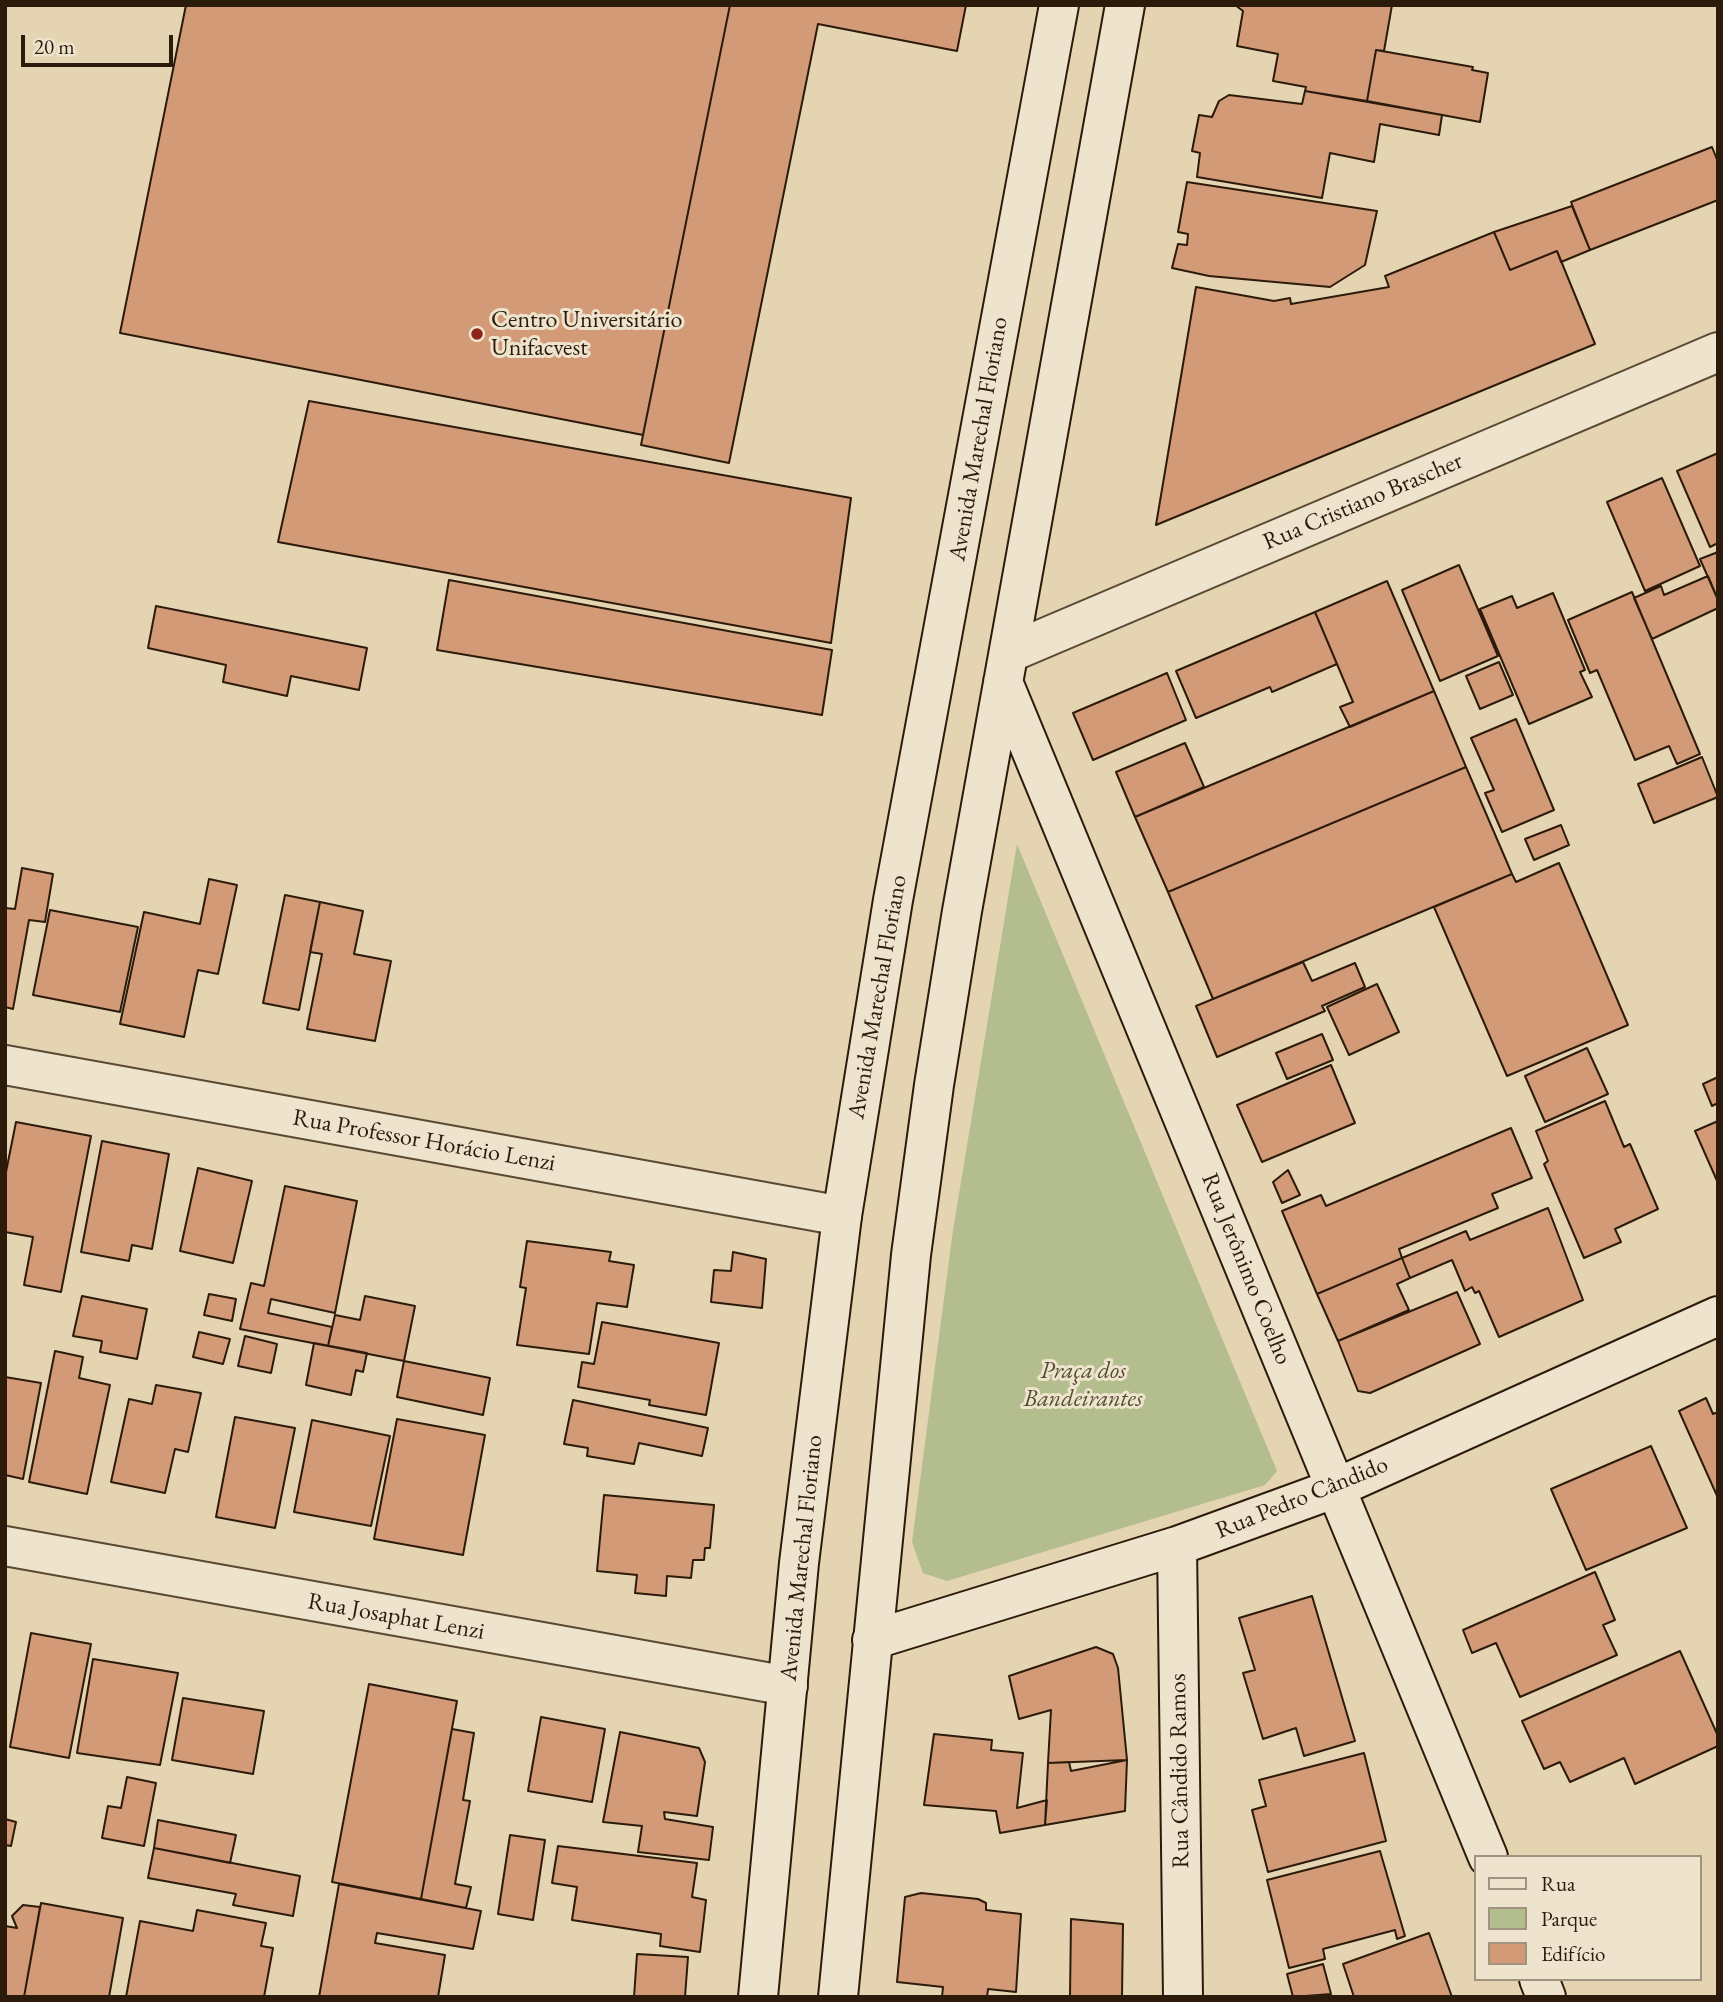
<!DOCTYPE html>
<meta charset="utf-8">
<style>
body{margin:0}
#map{position:relative;width:1723px;height:2002px;overflow:hidden;background:#e5d4b1;font-family:"EB Garamond",serif}
canvas{display:block}
.frame{position:absolute;inset:0;border:7px solid #2c1b0b;pointer-events:none}
.legend{position:absolute;left:1474px;top:1855px;width:228px;height:126px;box-sizing:border-box;background:#eee3cc;border:2px solid #a0937f;margin:0;padding:9px 12px;list-style:none;font-size:21px;color:#2c1b0b}
.legend li{display:flex;align-items:center;gap:14px;height:35px}
.legend b{width:35px;border:2px solid #a0937f}
.scale{position:absolute;left:21px;top:35px;width:152px;height:32px;box-sizing:border-box;border:4px solid #2c1b0b;border-top:0;padding-left:9px;font-size:21px;line-height:24px;white-space:nowrap;color:#2c1b0b;-webkit-text-stroke:5px #eee3cc;paint-order:stroke}
</style>
<div id="map">
<canvas width="1723" height="2002"></canvas>
<div class="frame"></div>
<ul class="legend">
<li><b style="height:9px;background:#eee3cc"></b>Rua</li>
<li><b style="height:19px;background:#b3bd8d"></b>Parque</li>
<li><b style="height:19px;background:#d39a78"></b>Edifício</li>
</ul>
<div class="scale">20 m</div>
</div>
<script>
const ctx = document.querySelector('canvas').getContext('2d');
ctx.lineJoin = 'round';
function fillPath(path, color) { ctx.fillStyle = color; ctx.fill(path, 'evenodd'); }
function stroke(path, color, width, dash) { ctx.strokeStyle = color; ctx.lineWidth = width; ctx.lineCap = dash ? 'butt' : 'round'; ctx.setLineDash(dash || []); ctx.stroke(path); }
function drawText(font, color, halo, rows, align = 'center') {
  ctx.font = font + ' "EB Garamond",serif'; ctx.lineWidth = 6; ctx.setLineDash([]); ctx.textBaseline = 'middle'; ctx.strokeStyle = halo; ctx.fillStyle = color; for (const [text, x, y, turn = 0] of rows) {
    ctx.save(); ctx.translate(x, y); ctx.rotate((+turn || 0) * Math.PI / 180); ctx.textAlign = isNaN(turn) ? turn : align; if (halo) ctx.strokeText(text, 0, 0); ctx.fillText(text, 0, 0); ctx.restore();
  }
}
fillPath(new Path2D(`
 M 1017,844 L 1277,1471 L 1265,1485 L 947,1581 L 923,1573 L 912,1542 L 953,1230 Z`), '#b3bd8d');
const building = new Path2D(`
 M 186,5 L 730,5 L 643,435 L 120,333 Z
 M 730,5 L 966,5 L 957,51 L 818,24 L 729,463 L 641,445 Z
 M 1235,5 L 1392,5 L 1384,51 L 1376,50 L 1367,101 L 1305,91 L 1306,87 L 1273,81 L 1278,54 L 1237,46 L 1243,11 Z
 M 1376,50 L 1473,67 L 1472,70 L 1488,73 L 1480,122 L 1367,101 Z
 M 1305,91 L 1442,115 L 1439,135 L 1380,124 L 1374,162 L 1330,153 L 1322,198 L 1197,177 L 1200,153 L 1192,151 L 1199,115 L 1212,117 L 1219,101 L 1229,95 L 1302,104 Z
 M 1712,147 L 1718,162 L 1718,200 L 1590,250 L 1571,202 Z
 M 1187,182 L 1377,211 L 1365,265 L 1330,287 L 1209,276 L 1172,268 L 1178,244 L 1187,245 L 1188,234 L 1178,232 Z
 M 1572,206 L 1590,250 L 1561,262 L 1557,251 L 1510,270 L 1494,232 Z
 M 1494,232 L 1510,270 L 1557,251 L 1595,344 L 1156,525 L 1196,287 L 1274,301 L 1290,298 L 1291,304 L 1389,287 L 1385,276 Z
 M 309,401 L 851,498 L 831,643 L 278,542 Z
 M 1718,453 L 1718,543 L 1710,547 L 1677,471 Z
 M 1662,478 L 1700,566 L 1645,591 L 1607,502 Z
 M 1718,552 L 1718,600 L 1700,559 Z
 M 1459,565 L 1498,656 L 1440,681 L 1402,590 Z
 M 1708,576 L 1718,600 L 1718,608 L 1652,639 L 1634,598 L 1661,586 L 1664,595 Z
 M 449,580 L 832,650 L 822,715 L 437,650 Z
 M 1387,581 L 1434,691 L 1350,727 L 1340,707 L 1353,702 L 1315,612 Z
 M 1632,592 L 1700,754 L 1677,764 L 1669,746 L 1635,760 L 1597,670 L 1590,673 L 1568,620 Z
 M 1553,593 L 1585,670 L 1580,672 L 1592,697 L 1529,724 L 1480,609 L 1512,596 L 1517,608 Z
 M 156,606 L 367,648 L 359,690 L 291,676 L 287,696 L 223,682 L 226,665 L 148,648 Z
 M 1315,612 L 1337,664 L 1272,692 L 1270,687 L 1196,718 L 1176,671 Z
 M 1499,662 L 1513,695 L 1480,709 L 1466,676 Z
 M 1167,673 L 1186,720 L 1093,760 L 1073,713 Z
 M 1434,691 L 1466,767 L 1168,892 L 1135,817 Z
 M 1516,719 L 1554,810 L 1502,832 L 1485,793 L 1494,790 L 1471,738 Z
 M 1185,743 L 1204,787 L 1135,817 L 1116,772 Z
 M 1702,757 L 1718,797 L 1654,823 L 1638,784 Z
 M 1466,767 L 1512,874 L 1213,999 L 1168,892 Z
 M 1561,825 L 1569,845 L 1534,860 L 1525,839 Z
 M 1559,863 L 1628,1025 L 1507,1076 L 1434,907 L 1512,874 L 1516,882 Z
 M 22,868 L 53,874 L 45,922 L 29,920 L 13,1009 L 5,1007 L 5,908 L 15,909 Z
 M 209,879 L 237,885 L 218,974 L 198,970 L 184,1037 L 120,1024 L 144,912 L 200,924 Z
 M 285,895 L 320,902 L 299,1010 L 263,1003 Z
 M 320,902 L 363,911 L 354,954 L 391,961 L 375,1041 L 307,1029 L 322,954 L 310,952 Z
 M 50,910 L 138,927 L 120,1012 L 33,995 Z
 M 1303,962 L 1312,981 L 1355,963 L 1365,987 L 1322,1006 L 1325,1011 L 1217,1057 L 1196,1006 Z
 M 1377,984 L 1399,1032 L 1349,1055 L 1327,1007 Z
 M 1322,1034 L 1333,1060 L 1287,1079 L 1276,1053 Z
 M 1587,1048 L 1608,1094 L 1545,1122 L 1525,1076 Z
 M 1331,1065 L 1355,1123 L 1262,1162 L 1237,1105 Z
 M 1718,1077 L 1718,1103 L 1712,1106 L 1703,1084 Z
 M 1605,1101 L 1624,1147 L 1630,1144 L 1658,1209 L 1615,1229 L 1621,1242 L 1584,1258 L 1544,1164 L 1548,1161 L 1536,1131 Z
 M 1718,1121 L 1718,1183 L 1695,1131 Z
 M 16,1122 L 91,1136 L 61,1292 L 24,1285 L 33,1237 L 5,1232 L 5,1177 Z
 M 1511,1128 L 1532,1178 L 1492,1194 L 1498,1208 L 1399,1249 L 1402,1258 L 1317,1294 L 1282,1211 L 1321,1195 L 1326,1206 Z
 M 102,1141 L 169,1154 L 152,1249 L 132,1245 L 129,1261 L 81,1252 Z
 M 198,1168 L 252,1181 L 233,1263 L 180,1251 Z
 M 1288,1170 L 1300,1195 L 1282,1203 L 1273,1182 Z
 M 285,1186 L 357,1201 L 335,1313 L 271,1299 L 268,1313 L 332,1327 L 328,1346 L 240,1329 L 251,1283 L 264,1286 Z
 M 1548,1208 L 1583,1300 L 1499,1337 L 1479,1291 L 1475,1293 L 1472,1287 L 1465,1291 L 1452,1260 L 1410,1278 L 1402,1258 L 1466,1231 L 1470,1240 Z
 M 527,1241 L 611,1252 L 609,1261 L 634,1265 L 627,1307 L 597,1303 L 589,1354 L 517,1345 L 526,1288 L 520,1287 Z
 M 733,1252 L 766,1259 L 762,1308 L 711,1302 L 714,1270 L 731,1271 Z
 M 1402,1258 L 1410,1278 L 1397,1284 L 1409,1310 L 1338,1341 L 1317,1294 Z
 M 1457,1292 L 1480,1344 L 1370,1393 L 1358,1391 L 1338,1341 Z
 M 209,1294 L 236,1299 L 232,1321 L 204,1315 Z
 M 82,1296 L 147,1309 L 137,1359 L 100,1352 L 102,1341 L 73,1336 Z
 M 365,1296 L 415,1306 L 404,1361 L 328,1346 L 335,1315 L 360,1320 Z
 M 602,1322 L 719,1343 L 706,1415 L 649,1405 L 650,1400 L 578,1387 L 582,1362 L 594,1364 Z
 M 199,1332 L 230,1339 L 223,1364 L 193,1357 Z
 M 245,1336 L 277,1344 L 271,1373 L 238,1366 Z
 M 314,1343 L 367,1353 L 363,1372 L 356,1370 L 351,1395 L 306,1385 Z
 M 55,1351 L 83,1357 L 79,1378 L 110,1385 L 87,1494 L 29,1482 Z
 M 404,1361 L 490,1378 L 483,1415 L 397,1397 Z
 M 5,1377 L 41,1383 L 23,1479 L 5,1475 Z
 M 156,1385 L 201,1393 L 188,1452 L 175,1449 L 165,1493 L 111,1482 L 129,1399 L 152,1404 Z
 M 1706,1398 L 1713,1414 L 1718,1412 L 1718,1498 L 1679,1411 Z
 M 573,1400 L 708,1428 L 702,1456 L 639,1443 L 634,1464 L 587,1456 L 588,1448 L 564,1444 Z
 M 235,1417 L 295,1428 L 275,1528 L 216,1517 Z
 M 397,1419 L 485,1435 L 463,1555 L 374,1539 Z
 M 312,1420 L 390,1436 L 371,1526 L 294,1512 Z
 M 1651,1446 L 1687,1528 L 1586,1570 L 1551,1489 Z
 M 604,1495 L 714,1505 L 710,1548 L 705,1548 L 704,1560 L 693,1560 L 691,1578 L 667,1576 L 666,1596 L 635,1593 L 637,1575 L 597,1571 Z
 M 1595,1572 L 1615,1620 L 1603,1625 L 1617,1655 L 1520,1697 L 1496,1643 L 1472,1653 L 1463,1630 Z
 M 1312,1596 L 1355,1741 L 1304,1756 L 1296,1728 L 1263,1739 L 1243,1673 L 1255,1670 L 1239,1618 Z
 M 31,1633 L 91,1644 L 69,1758 L 10,1747 Z
 M 1096,1647 L 1113,1654 L 1118,1668 L 1127,1760 L 1048,1763 L 1051,1710 L 1019,1719 L 1009,1676 Z
 M 1680,1651 L 1718,1736 L 1718,1746 L 1635,1784 L 1624,1758 L 1570,1782 L 1560,1762 L 1544,1769 L 1522,1721 Z
 M 93,1659 L 178,1673 L 160,1765 L 77,1753 Z
 M 369,1684 L 457,1701 L 421,1899 L 332,1882 Z
 M 183,1698 L 264,1711 L 253,1774 L 172,1760 Z
 M 541,1717 L 605,1729 L 592,1802 L 528,1791 Z
 M 452,1729 L 474,1733 L 463,1800 L 470,1801 L 455,1884 L 471,1887 L 466,1908 L 421,1899 Z
 M 620,1732 L 699,1748 L 705,1762 L 697,1816 L 664,1812 L 665,1819 L 713,1827 L 709,1860 L 638,1852 L 642,1826 L 603,1822 Z
 M 934,1734 L 992,1740 L 991,1750 L 1023,1753 L 1017,1808 L 1047,1800 L 1045,1825 L 1000,1833 L 996,1811 L 924,1805 Z
 M 1364,1753 L 1386,1841 L 1268,1872 L 1252,1810 L 1266,1806 L 1259,1780 Z
 M 1127,1760 L 1125,1811 L 1045,1825 L 1048,1763 L 1069,1762 L 1071,1771 Z
 M 127,1777 L 156,1783 L 144,1846 L 102,1838 L 108,1806 L 121,1808 Z
 M 5,1819 L 16,1822 L 11,1846 L 5,1845 Z
 M 158,1820 L 236,1835 L 230,1863 L 154,1848 Z
 M 510,1835 L 545,1840 L 533,1920 L 498,1914 Z
 M 558,1846 L 697,1863 L 692,1897 L 706,1900 L 700,1952 L 660,1946 L 661,1934 L 572,1920 L 577,1887 L 552,1883 Z
 M 154,1848 L 300,1876 L 293,1916 L 233,1905 L 236,1894 L 148,1878 Z
 M 1380,1851 L 1405,1936 L 1397,1939 L 1395,1930 L 1323,1949 L 1325,1959 L 1289,1968 L 1267,1880 Z
 M 339,1884 L 481,1911 L 473,1949 L 377,1933 L 375,1943 L 445,1955 L 438,1997 L 319,1997 Z
 M 921,1893 L 978,1899 L 986,1903 L 986,1910 L 1021,1914 L 1016,1992 L 988,1989 L 987,1997 L 942,1997 L 943,1987 L 897,1982 L 905,1897 Z
 M 41,1903 L 123,1918 L 109,1997 L 24,1997 Z
 M 23,1905 L 40,1907 L 24,1997 L 5,1997 L 5,1926 L 17,1928 L 12,1916 Z
 M 197,1910 L 266,1923 L 261,1946 L 273,1948 L 264,1997 L 126,1997 L 140,1921 L 193,1931 Z
 M 1071,1919 L 1123,1924 L 1122,1997 L 1070,1997 Z
 M 1429,1933 L 1452,1997 L 1354,1997 L 1343,1964 Z
 M 637,1954 L 688,1957 L 685,1997 L 634,1997 Z
 M 1323,1964 L 1331,1994 L 1293,1997 L 1287,1974 Z`);
fillPath(building, '#d39a78');
stroke(building, '#2c1b0b', 2);
const street = new Path2D(`
 M 1009,653 L 1718,352
 M 5,1065 L 842,1216
 M 5,1546 L 788,1686`);
const secondary = new Path2D(`
 M 1003,682 L 1488,1857
 M 1177,1546 L 1183,1997
 M 872,1640 L 1177,1546 L 1336,1488 L 1718,1316
 M 1539,1979 L 1546,1997
 M 758,1997 L 799,1563 L 842,1216 L 893,900 L 1059,5
 M 838,1997 L 911,1255 L 934,1085 L 962,911 L 1125,5`);
stroke(street, '#5a4934', 42);
stroke(secondary, '#2c1b0b', 42);
stroke(street, '#eee3cc', 38);
stroke(secondary, '#eee3cc', 38);
for (const [x, y, r, color] of [
 [477,334,7,"#8f2418"]
]) { const dot = new Path2D(); dot.arc(x, y, r, 0, 2 * Math.PI); ctx.fillStyle = color; ctx.fill(dot); stroke(dot, '#eee3cc', 2.5); }
drawText('24px', '#2c1b0b', '#eee3cc', [
 ["Centro Universitário",491,320],
 ["Unifacvest",491,348]
], 'left');
drawText('24px', '#2c1b0b', '#eee3cc', [
 ["Avenida Marechal Floriano",979,439,-80],
 ["Rua Cristiano Brascher",1363,502,-23],
 ["Avenida Marechal Floriano",878,997,-80],
 ["Rua Professor Horácio Lenzi",424,1141,10],
 ["Rua Jerônimo Coelho",1246,1269,68],
 ["Rua Pedro Cândido",1302,1498,-22],
 ["Avenida Marechal Floriano",802,1558,-84],
 ["Rua Josaphat Lenzi",396,1617,10],
 ["Rua Cândido Ramos",1180,1771,-91]
]);
drawText('italic 24px', '#544c32', '#eee3cc', [
 ["Praça dos",1083,1371],
 ["Bandeirantes",1083,1399]
]);
</script>
